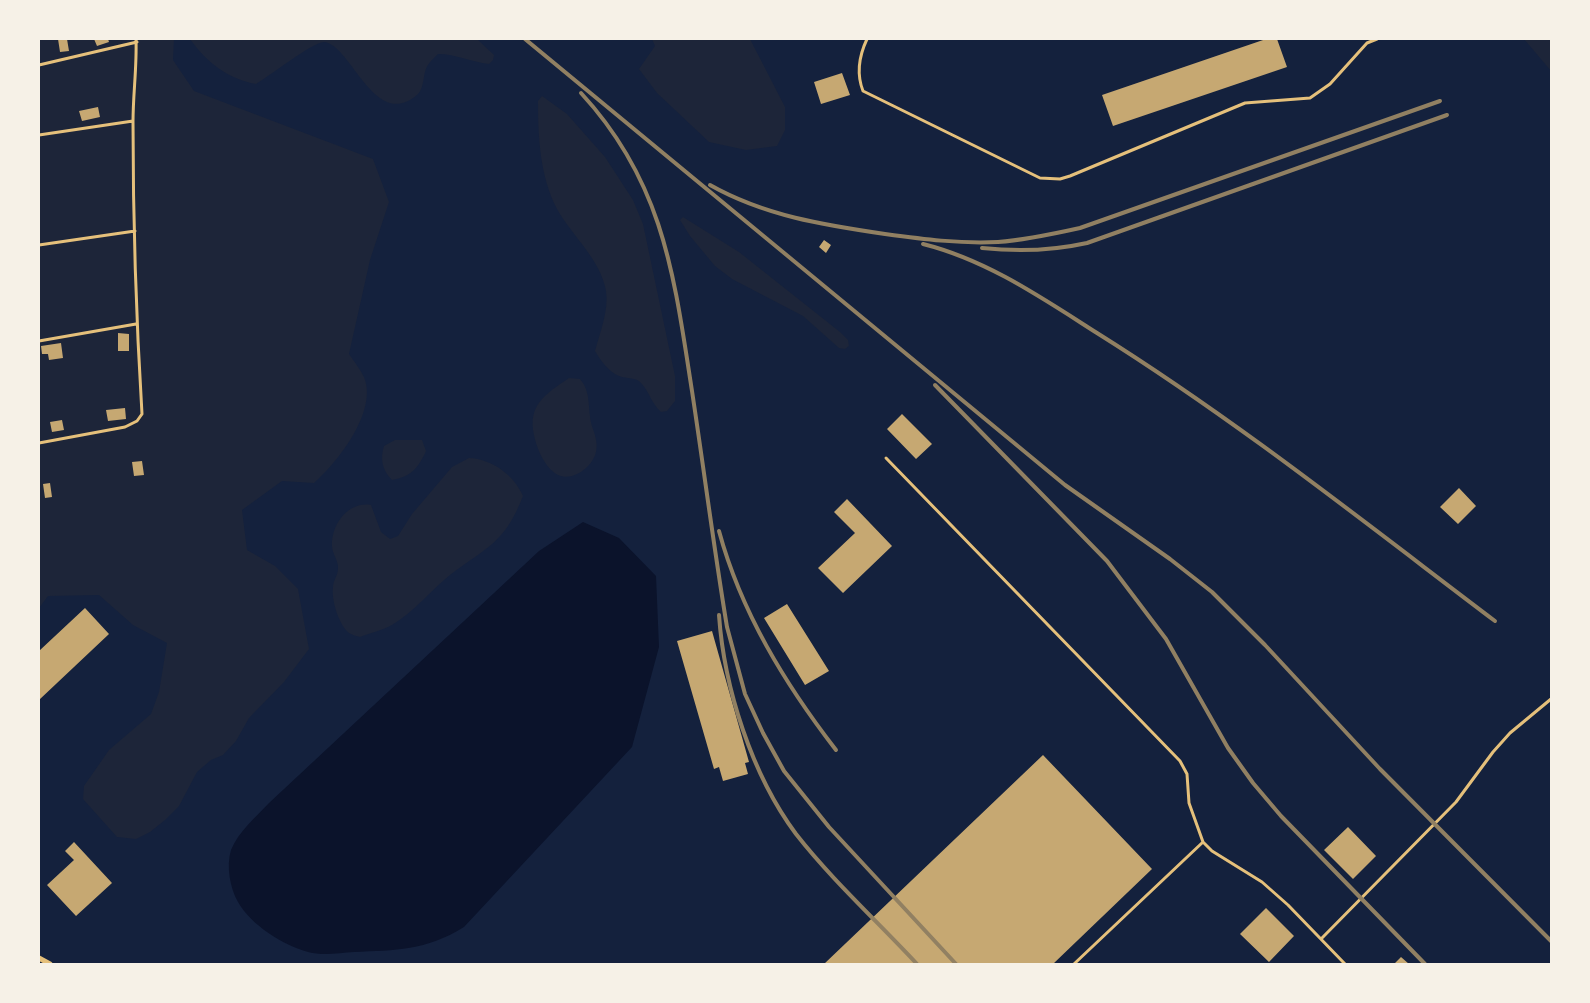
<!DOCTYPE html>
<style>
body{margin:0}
#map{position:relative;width:1590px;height:1003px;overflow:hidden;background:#14213d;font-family:"Times New Roman",serif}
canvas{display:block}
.frame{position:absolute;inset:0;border:40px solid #f6f1e7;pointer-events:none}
</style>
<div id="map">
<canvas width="1590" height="1003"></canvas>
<div class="frame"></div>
</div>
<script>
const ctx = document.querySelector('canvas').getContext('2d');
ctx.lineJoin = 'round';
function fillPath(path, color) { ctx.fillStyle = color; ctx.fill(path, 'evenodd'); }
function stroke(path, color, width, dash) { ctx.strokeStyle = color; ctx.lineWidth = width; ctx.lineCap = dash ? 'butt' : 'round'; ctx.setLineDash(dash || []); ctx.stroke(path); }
fillPath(new Path2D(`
 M 39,39 L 174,39 L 173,60 L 194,91 L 373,159 L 389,202 L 370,260 L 349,354 C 354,361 360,369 364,377 C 378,411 338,462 314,483 L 282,481 L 242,510 L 247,550 L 275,566 L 298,589 L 309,649 L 284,682 L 249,718 L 236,741 L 223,755 L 211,760 L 197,772 L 179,806 L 165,820 L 150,832 L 136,839 L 117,837 L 83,799 L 84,786 L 109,750 L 151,714 L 159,692 L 167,643 L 133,625 L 99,595 L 48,596 L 39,608 Z
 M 190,39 L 477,39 L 494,55 L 493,60 L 489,64 C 471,62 456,54 438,54 C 434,58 428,63 426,69 C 423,76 424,88 418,94 C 375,133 351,44 324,42 C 313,42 268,77 256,84 C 228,79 206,62 190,39 Z
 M 652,39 L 750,39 L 785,107 L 785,130 L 777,146 L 746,150 L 709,142 L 657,93 L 639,69 L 655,46 Z
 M 1524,39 L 1551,39 L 1551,71 Z
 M 542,96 L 567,114 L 605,157 L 633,200 L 643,224 L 675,376 L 675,401 L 667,411 L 661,412 C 651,403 649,391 641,383 C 636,377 627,379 619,376 C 608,371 601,361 595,351 C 600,332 609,310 606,291 C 601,260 572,236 557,209 C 540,176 538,138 538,101 Z
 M 683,217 L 739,252 L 840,332 L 848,340 L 849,346 L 845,349 L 839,348 L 803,316 L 732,279 L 715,266 L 690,236 L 680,220 Z
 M 569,378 L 580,379 C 592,393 587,409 592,426 C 595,435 598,443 596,452 C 593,466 575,480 561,476 C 542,471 528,430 534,413 C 539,397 556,387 569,378 Z
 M 395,440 L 422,440 L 426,451 C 419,467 411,477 392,480 C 382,470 380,459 384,446 Z
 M 469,458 C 492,459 514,475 523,496 C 505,543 487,547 450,575 C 430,591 414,612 392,625 C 383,630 370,633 360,637 C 357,636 352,635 349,633 C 339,625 331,600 333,587 C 333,581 338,575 338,569 C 339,561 332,554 332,546 C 331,525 348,501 371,505 L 381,532 L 390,539 L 398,536 L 412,514 L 452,467 Z`), '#1d2539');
fillPath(new Path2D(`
 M 583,522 L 619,538 L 656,576 L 659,647 L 632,747 L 464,927 C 425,951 396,950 354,952 C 339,953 323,956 308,952 C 283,945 251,925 238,902 C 230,888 226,866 231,850 C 238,832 256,817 269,803 L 539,551 Z`), '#0b132b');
fillPath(new Path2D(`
 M 58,39 L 67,39 L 69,51 L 60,52 Z
 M 94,39 L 108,39 L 109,42 L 97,46 Z
 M 1266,39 L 1277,39 L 1287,67 L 1113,126 L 1102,95 Z
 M 842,73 L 850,95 L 821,104 L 814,82 Z
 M 98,107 L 100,117 L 82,121 L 79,111 Z
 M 824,240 L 831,245 L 826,253 L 819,247 Z
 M 118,333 L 129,334 L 129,351 L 118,351 Z
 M 61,343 L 63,358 L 49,360 L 48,354 L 42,354 L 41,346 Z
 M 125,408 L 126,419 L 108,421 L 106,410 Z
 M 902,414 L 932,444 L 916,459 L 887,429 Z
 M 62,420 L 64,430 L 52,432 L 50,422 Z
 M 142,461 L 144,475 L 134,476 L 132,462 Z
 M 50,483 L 52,497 L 45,498 L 43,484 Z
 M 1459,488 L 1476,506 L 1458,524 L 1440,507 Z
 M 847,499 L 892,546 L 843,593 L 818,568 L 855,533 L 834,512 Z
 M 787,604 L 829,671 L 805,685 L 764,618 Z
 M 85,608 L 109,634 L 39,700 L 39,651 Z
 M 712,631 L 749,762 L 745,763 L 748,774 L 723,781 L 719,767 L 714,769 L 677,641 Z
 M 1043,755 L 1152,869 L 1053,964 L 824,964 Z
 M 1348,827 L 1376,856 L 1353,879 L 1324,850 Z
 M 74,842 L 112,883 L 76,916 L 47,885 L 74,860 L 65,851 Z
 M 1266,908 L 1294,936 L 1269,962 L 1240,934 Z
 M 1401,957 L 1409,964 L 1394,964 Z`), '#c6a872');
stroke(new Path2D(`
 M 867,39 C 859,56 856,73 863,91 L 1040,178 L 1060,179 L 1070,176 L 1245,103 L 1310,98 L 1330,84 L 1367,43 L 1377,39
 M 39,65 L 137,42
 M 39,135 L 133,121
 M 39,245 L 135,231
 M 39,341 L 136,324
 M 39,443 L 125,427 L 137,421 L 142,414 C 136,317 133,219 133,122 C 133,94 137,67 136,39
 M 886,458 L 1180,761 L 1187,774 L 1189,803 L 1203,842 L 1212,851 L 1262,882 L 1288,905 L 1345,964
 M 1321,939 L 1456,802 L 1493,752 L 1510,733 L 1551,699
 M 1074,964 L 1203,842`), '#e5c07b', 3);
stroke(new Path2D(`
 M 39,958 L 50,964`), '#e5c07b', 5);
stroke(new Path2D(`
 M 525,39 L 1065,485 L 1170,559 L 1212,592 L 1265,645 L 1380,769 L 1551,941
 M 581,93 C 664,183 674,276 692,391 C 704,470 714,549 727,627 L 745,694 L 763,733 L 784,771 L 829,827 L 956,964
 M 710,185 C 765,216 824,225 885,234 C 922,239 960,244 998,242 C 1026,240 1053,234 1080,228 L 1440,101
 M 923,244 C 987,260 1042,298 1097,333 C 1236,420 1364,522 1495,621
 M 982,248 C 1019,252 1051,251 1087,243 L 1447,115
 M 935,385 L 1107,561 L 1166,639 L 1228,748 L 1253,783 L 1281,816 L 1425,964
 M 719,531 C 741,612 785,684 836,750
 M 719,615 C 724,688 752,775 796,834 C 832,880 877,921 917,964`), '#918062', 4);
</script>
